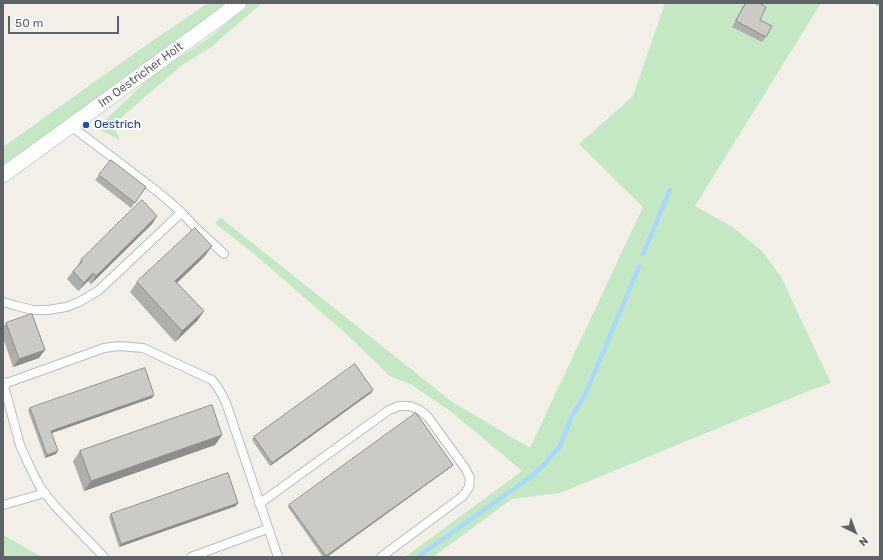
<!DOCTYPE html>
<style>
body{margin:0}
#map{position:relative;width:883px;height:560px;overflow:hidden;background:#f1efe7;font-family:Rubik,sans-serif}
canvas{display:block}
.frame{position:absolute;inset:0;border:4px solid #5e6267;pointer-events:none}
.north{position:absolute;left:835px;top:512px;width:40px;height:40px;-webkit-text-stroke:3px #fff;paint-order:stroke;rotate:138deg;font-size:11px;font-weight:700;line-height:16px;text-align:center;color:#5e6267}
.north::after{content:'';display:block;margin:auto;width:14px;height:18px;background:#5e6267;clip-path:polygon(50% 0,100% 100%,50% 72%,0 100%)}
.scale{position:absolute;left:8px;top:16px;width:111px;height:18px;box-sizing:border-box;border:2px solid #5e6267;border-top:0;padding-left:5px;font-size:12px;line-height:14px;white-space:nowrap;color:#5e6267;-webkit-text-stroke:3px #fff;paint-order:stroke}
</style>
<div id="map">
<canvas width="883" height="560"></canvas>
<div class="frame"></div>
<div class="north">N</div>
<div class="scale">50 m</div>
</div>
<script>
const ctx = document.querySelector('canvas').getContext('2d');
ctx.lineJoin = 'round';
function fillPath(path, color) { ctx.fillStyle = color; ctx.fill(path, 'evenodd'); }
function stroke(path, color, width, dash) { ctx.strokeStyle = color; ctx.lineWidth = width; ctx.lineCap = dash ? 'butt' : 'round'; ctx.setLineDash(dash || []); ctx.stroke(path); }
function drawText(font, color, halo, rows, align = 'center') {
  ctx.font = font + ' Rubik,sans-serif'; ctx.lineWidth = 4; ctx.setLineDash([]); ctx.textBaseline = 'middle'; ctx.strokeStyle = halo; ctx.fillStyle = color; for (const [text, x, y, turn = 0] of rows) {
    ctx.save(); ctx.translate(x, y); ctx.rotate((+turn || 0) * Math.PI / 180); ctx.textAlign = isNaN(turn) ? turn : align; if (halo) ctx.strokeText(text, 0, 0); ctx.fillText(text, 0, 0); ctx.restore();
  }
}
fillPath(new Path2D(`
 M 208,3 L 230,3 L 3,165 L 3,147 L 145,46 Z
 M 248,3 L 262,3 L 211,47 L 182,65 L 116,122 L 114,127 L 120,140 L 97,128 L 163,65 L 188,52 L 213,35 Z
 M 665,3 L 821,3 L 695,206 L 734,228 L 762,251 L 781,277 L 831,383 L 811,390 L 560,493 L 512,499 L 433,557 L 405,557 L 522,471 L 453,413 L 409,383 L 391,377 L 343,331 L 253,253 L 215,223 L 221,218 L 451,401 L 530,448 L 643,207 L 579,144 L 633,96 Z
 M 3,535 L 42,557 L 3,557 Z`), '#c4e8c4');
stroke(new Path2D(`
 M 643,254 L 670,190
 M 418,557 L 529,478 L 544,465 L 560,446 L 571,418 L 585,395 L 639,267`), '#a9d8ff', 4.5);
const lane = new Path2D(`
 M 71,126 L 158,192 L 179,210 L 195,227 L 224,254
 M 3,302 L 17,306 L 33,310 L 48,310 L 66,307 L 79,302 L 98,291 L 181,213
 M 3,382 L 20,445 L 29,465 L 40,487 L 55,506 L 104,557
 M 4,384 L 104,348 L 119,346 L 143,348 L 212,380 C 218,387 222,394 226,403 L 278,557
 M 259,504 L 389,410 L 399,406 L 409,406 L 420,410 L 428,417 L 465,468 L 470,478 L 469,487 L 463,496 L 381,557
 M 3,505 L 45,493
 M 191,557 L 267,529`);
const street = new Path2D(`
 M 3,175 L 214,22 L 239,3`);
stroke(lane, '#b9bcc0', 10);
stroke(street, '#b9bcc0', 16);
stroke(new Path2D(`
 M 875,3 L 880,6`), '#9dc9aa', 2.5, [4, 2]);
stroke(lane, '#fff', 8);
stroke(street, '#fff', 15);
fillPath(new Path2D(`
 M 745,3 L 759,3 L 760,20 L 766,37 L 762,42 L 732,27 Z
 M 99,175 L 146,187 L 131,208 L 95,180 Z
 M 157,216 L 152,224 L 91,284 L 88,281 L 78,291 L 67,279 L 73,271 L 76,268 L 81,260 Z
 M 205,256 L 177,283 L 204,311 L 197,321 L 175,342 L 130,292 L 137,282 Z
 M 6,323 L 39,358 L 13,367 L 3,338 L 3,327 Z
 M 373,390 L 371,393 L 270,466 L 252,440 L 254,437 Z
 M 154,395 L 152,398 L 52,433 L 56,454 L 45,458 L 28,410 L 30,408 Z
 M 222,435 L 215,445 L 84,491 L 73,461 L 80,451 Z
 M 451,467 L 327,557 L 323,557 L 288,507 L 289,505 Z
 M 238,503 L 236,506 L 119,547 L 109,517 L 111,514 Z`), '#afaea9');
fillPath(new Path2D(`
 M 157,216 L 152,224 L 91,284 L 96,276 Z
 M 212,246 L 205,256 L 168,291 L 175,281 Z
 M 93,273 L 88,281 L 78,291 L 84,283 Z
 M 204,311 L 197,321 L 175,342 L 182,331 Z
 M 45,350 L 39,358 L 13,367 L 19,359 Z
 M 373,390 L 371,393 L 270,466 L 272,463 Z
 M 154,395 L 152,398 L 49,434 L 51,431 Z
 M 222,435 L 215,445 L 84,491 L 91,481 Z
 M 58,451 L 56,454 L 45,458 L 47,455 Z
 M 453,465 L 451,467 L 327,557 L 326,557 Z
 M 238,503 L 236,506 L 119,547 L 121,544 Z`), '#8f8d89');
const building = new Path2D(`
 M 746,3 L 759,3 L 766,7 L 760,20 L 772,26 L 766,37 L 736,21 Z
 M 111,160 L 146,187 L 135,203 L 99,175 Z
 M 142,200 L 157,216 L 96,276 L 93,273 L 84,283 L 73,271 L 82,262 L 81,260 Z
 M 195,228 L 212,246 L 175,281 L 204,311 L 182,331 L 137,282 Z
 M 32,314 L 45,350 L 19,359 L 6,323 Z
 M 355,364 L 373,390 L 272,463 L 254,437 Z
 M 145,368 L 154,395 L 51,431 L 58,451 L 47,455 L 30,408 Z
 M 212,405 L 222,435 L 91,481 L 80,451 Z
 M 416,413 L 453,465 L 326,556 L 289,505 Z
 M 228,473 L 238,503 L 121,544 L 111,514 Z`);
fillPath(building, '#cccac4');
stroke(building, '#8f8d89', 1);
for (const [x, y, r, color] of [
 [86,125,4,"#1a4fb4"]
]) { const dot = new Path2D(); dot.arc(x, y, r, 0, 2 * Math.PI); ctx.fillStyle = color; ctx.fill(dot); stroke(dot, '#fff', 1.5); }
drawText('12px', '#5e6267', '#fff', [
 ["Im Oestricher Holt",141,75,-36]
]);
drawText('12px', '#164399', '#fff', [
 ["Oestrich",94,125]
], 'left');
</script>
